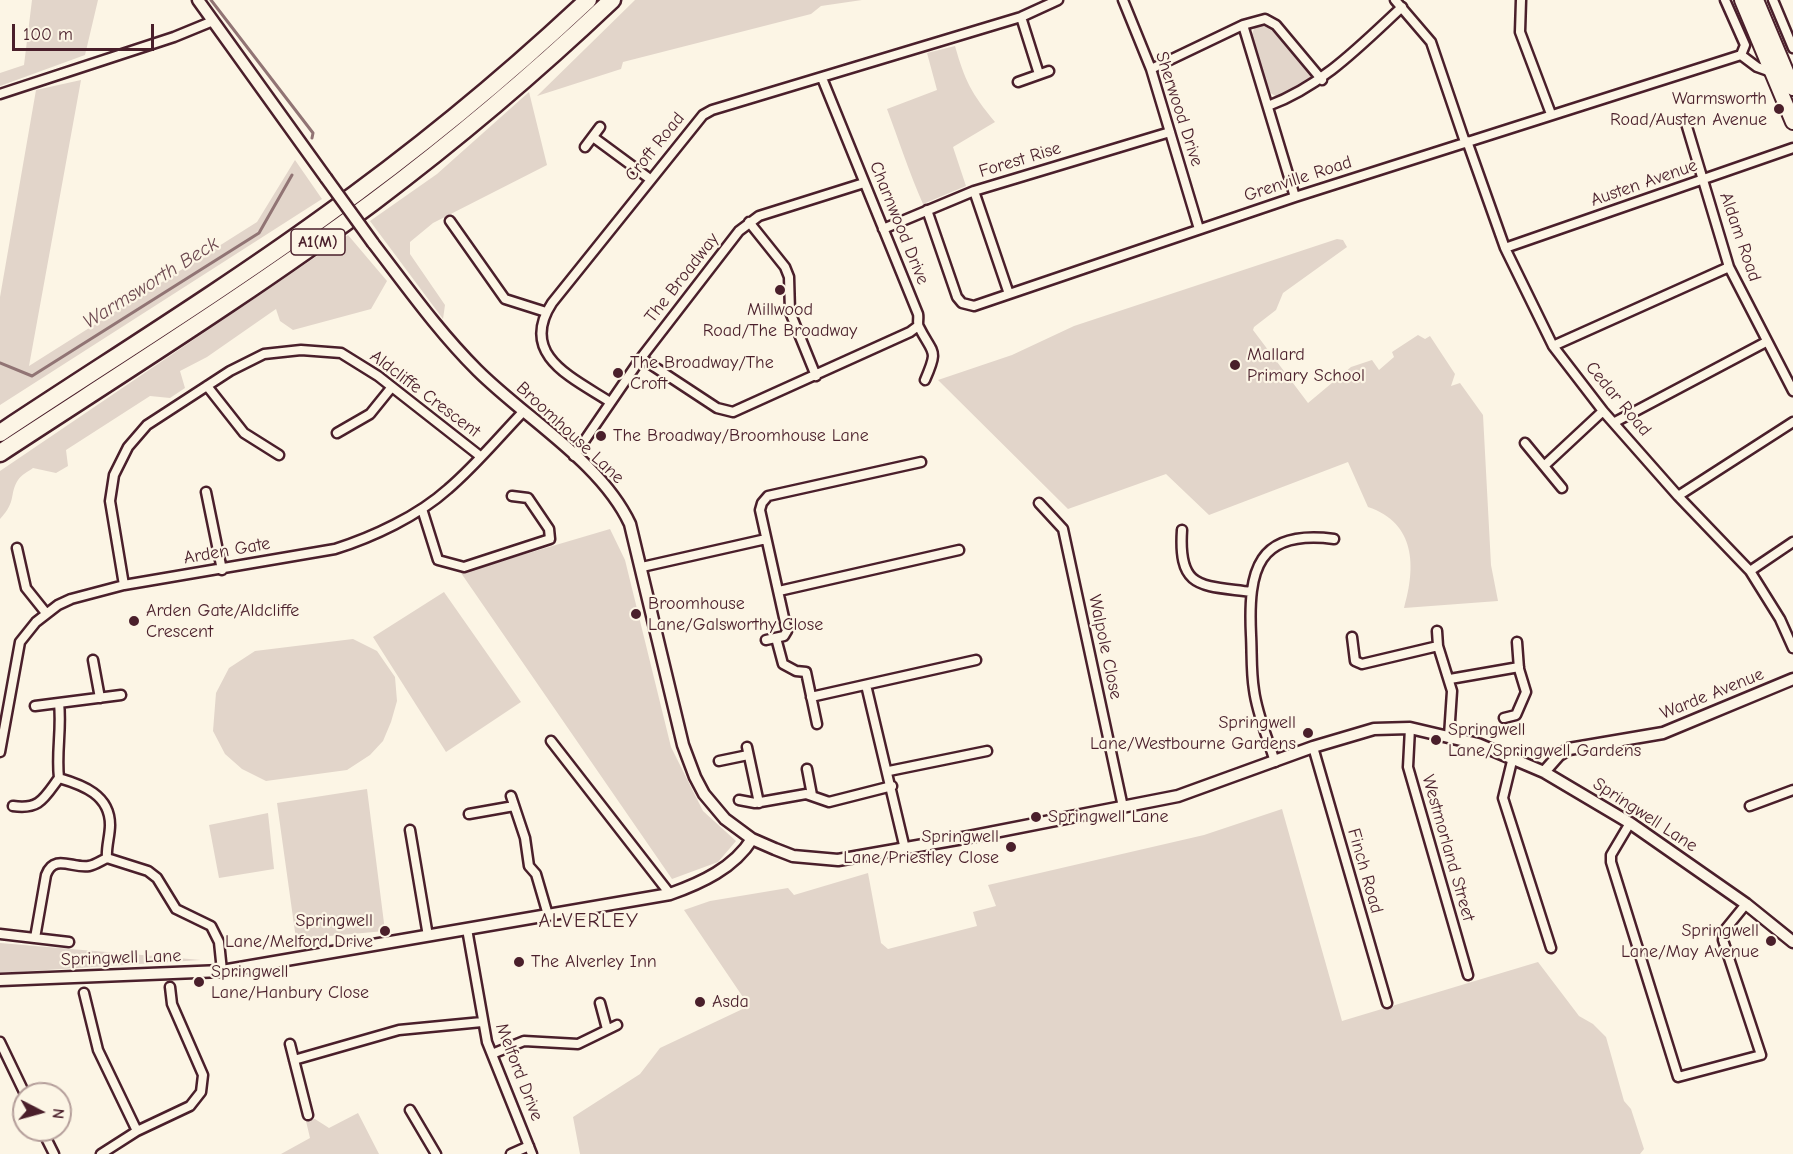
<!DOCTYPE html>
<style>
body{margin:0}
#map{position:relative;width:1793px;height:1154px;overflow:hidden;background:#fcf5e5;font-family:"Comic Neue",sans-serif}
canvas{display:block}
.north{position:absolute;left:12px;top:1082px;width:60px;height:60px;box-sizing:border-box;background:#fcf5e5;border:2px solid #b59f9b;border-radius:50%;rotate:96deg;font-size:16px;font-weight:700;line-height:24px;text-align:center;color:#4a1f2b}
.north::after{content:'';display:block;margin:auto;width:21px;height:27px;background:#4a1f2b;clip-path:polygon(50% 0,100% 100%,50% 72%,0 100%)}
.scale{position:absolute;left:12px;top:24px;width:142px;height:27px;box-sizing:border-box;border:3px solid #4a1f2b;border-top:0;padding-left:8px;font-size:18px;line-height:21px;white-space:nowrap;color:#4a1f2b;-webkit-text-stroke:4px #fcf5e5;paint-order:stroke}
</style>
<div id="map">
<canvas width="1793" height="1154"></canvas>
<div class="north">N</div>
<div class="scale">100 m</div>
</div>
<script>
const ctx = document.querySelector('canvas').getContext('2d');
ctx.lineJoin = 'round';
function fillPath(path, color) { ctx.fillStyle = color; ctx.fill(path, 'evenodd'); }
function stroke(path, color, width, dash) { ctx.strokeStyle = color; ctx.lineWidth = width; ctx.lineCap = dash ? 'butt' : 'round'; ctx.setLineDash(dash || []); ctx.stroke(path); }
function drawText(font, color, halo, rows, align = 'center') {
  ctx.font = font + ' "Comic Neue",sans-serif'; ctx.lineWidth = 4.5; ctx.setLineDash([]); ctx.textBaseline = 'middle'; ctx.strokeStyle = halo; ctx.fillStyle = color; for (const [text, x, y, turn = 0] of rows) {
    ctx.save(); ctx.translate(x, y); ctx.rotate((+turn || 0) * Math.PI / 180); ctx.textAlign = isNaN(turn) ? turn : align; if (halo) ctx.strokeText(text, 0, 0); ctx.fillText(text, 0, 0); ctx.restore();
  }
}
fillPath(new Path2D(`
 M 32,0 L 98,0 L 85,55 L 0,86 L 0,73 L 24,65 Z
 M 635,0 L 862,0 L 821,6 L 811,14 L 623,62 L 621,69 L 537,96 Z
 M 1263,22 L 1270,24 L 1310,71 C 1314,87 1291,92 1279,98 L 1267,91 L 1251,37 L 1255,26 Z
 M 955,46 C 965,81 971,93 995,122 L 953,147 L 966,186 L 923,204 C 909,172 899,141 887,109 L 937,90 L 927,53 Z
 M 81,80 L 29,366 L 257,222 L 295,160 L 322,199 L 0,405 L 0,297 L 36,90 Z
 M 529,92 L 547,165 L 433,223 L 410,242 L 410,254 L 445,305 L 443,319 L 370,221 L 437,174 Z
 M 348,235 L 387,281 L 371,309 L 293,330 L 280,321 L 276,309 L 207,357 L 180,371 L 185,388 L 170,398 L 150,396 L 66,450 L 68,466 L 56,473 L 33,468 C 29,471 21,475 18,480 C 9,494 17,501 0,519 L 0,471 Z
 M 1337,239 L 1343,240 L 1347,247 L 1283,293 L 1276,310 L 1254,327 L 1253,330 L 1308,403 L 1351,367 L 1372,360 L 1379,370 L 1394,357 L 1392,352 L 1418,335 L 1425,339 L 1430,336 L 1455,374 L 1451,386 L 1460,383 L 1483,415 L 1491,565 L 1498,601 L 1404,608 C 1416,567 1416,523 1368,507 L 1348,462 L 1209,515 L 1166,474 L 1068,509 L 938,380 L 1012,355 L 1074,326 Z
 M 610,529 L 625,560 L 671,747 L 703,811 L 736,841 L 718,862 L 672,879 L 461,573 Z
 M 444,592 L 521,702 L 446,752 L 373,637 Z
 M 353,639 L 377,651 L 395,677 L 397,701 L 391,722 L 383,741 L 370,755 L 347,770 L 266,781 L 242,769 L 225,754 L 213,731 L 216,693 L 229,668 L 255,651 Z
 M 367,789 L 385,931 L 296,939 L 277,803 Z
 M 1282,809 L 1342,1021 L 1538,962 L 1579,1016 L 1593,1024 L 1606,1037 L 1624,1101 L 1631,1109 L 1644,1149 L 1640,1154 L 580,1154 L 573,1117 L 640,1074 L 660,1048 L 749,1006 L 684,910 L 710,901 L 788,888 L 794,895 L 868,873 L 881,943 L 888,949 L 977,926 L 973,912 L 996,906 L 988,885 L 1204,835 Z
 M 268,813 L 274,869 L 219,878 L 209,825 Z
 M 0,943 L 201,960 L 0,973 Z
 M 358,1113 L 379,1154 L 281,1154 L 310,1138 L 306,1121 L 315,1119 L 329,1128 Z`), '#e2d5ca');
stroke(new Path2D(`
 M 211,0 L 313,133 L 312,138
 M 0,363 L 32,376 L 259,233 L 292,175`), '#917474', 3);
const minor = new Path2D(`
 M 1123,0 L 1151,69 L 1199,229
 M 1395,0 L 1431,42 L 1465,142
 M 1521,0 L 1520,32 L 1551,114
 M 1725,0 L 1745,45 L 1741,55 L 1757,67 L 1771,72
 M 1773,0 L 1793,48
 M 1021,17 L 1039,74
 M 1243,25 L 1295,197
 M 1151,69 L 1243,25 L 1265,19 L 1276,25 L 1322,80
 M 822,78 L 918,314 C 919,318 917,324 919,327 C 933,355 939,348 925,380
 M 1018,82 L 1049,71
 M 0,94 L 174,37 L 213,21
 M 1268,106 C 1322,86 1360,46 1402,7
 M 1685,120 L 1729,267 L 1793,391
 M 593,137 L 650,179
 M 1467,141 L 1505,248 L 1553,346 L 1603,411 L 1678,496 L 1750,571 L 1780,619 L 1793,648
 M 585,147 L 600,127
 M 974,191 L 1009,294
 M 927,210 L 957,297 L 962,303 L 974,306 L 1295,197 L 1741,55
 M 450,221 L 505,299 L 546,312
 M 749,222 L 785,267 L 789,277 L 790,312 L 816,376
 M 883,229 L 974,191 L 1170,132
 M 1505,248 L 1793,148
 M 1553,346 L 1729,267
 M 641,358 L 717,408 L 733,412 L 910,332 L 918,326
 M 207,386 L 244,433 L 279,455
 M 610,402 C 573,378 518,355 552,303 L 703,115 L 712,110 L 1021,17 L 1058,0
 M 1615,422 L 1766,342
 M 337,433 L 370,414 L 391,388
 M 1525,443 L 1562,488
 M 574,456 L 641,358 L 739,231 L 759,216 L 864,183
 M 1544,466 L 1603,411
 M 206,492 L 222,570
 M 1678,496 L 1793,422
 M 1039,503 L 1063,529 L 1123,807
 M 422,509 L 438,560 L 464,567 L 550,539 L 549,529 L 528,498 L 512,496
 M 1182,530 C 1178,590 1201,585 1251,592
 M 17,548 L 26,588 L 46,613
 M 642,567 L 766,539
 M 1750,571 L 1793,542
 M 124,585 L 110,501 L 114,475 L 128,447 L 147,425 L 230,371 L 264,354 L 301,350 L 341,353 L 378,376 L 480,456
 M 779,591 L 959,550
 M 1437,631 L 1438,646 L 1452,691 L 1449,736
 M 1352,637 L 1355,661 L 1362,664 L 1438,646
 M 776,638 L 783,664 L 796,671 L 806,672 L 817,724
 M 766,640 L 784,636 L 787,631 L 760,510 L 762,503 L 768,496 L 921,462
 M 93,660 L 100,698
 M 1450,679 L 1519,667
 M 866,685 L 905,849
 M 811,697 L 976,660
 M 35,706 L 121,695
 M 1504,718 L 1516,715 L 1526,692 L 1519,669 L 1517,642
 M 1410,728 L 1408,767 L 1468,975
 M 551,741 L 670,894
 M 747,747 L 759,803
 M 1313,747 L 1387,1003
 M 0,752 L 20,642 L 36,622 L 58,605 L 71,599 L 124,585 L 335,549 C 373,537 418,516 448,489 C 475,466 498,438 522,413
 M 1513,757 L 1503,798 L 1551,948
 M 719,761 L 748,755
 M 1275,762 C 1268,739 1257,714 1254,690 C 1251,672 1252,653 1251,635 C 1248,570 1257,529 1334,539
 M 807,769 L 812,795
 M 889,771 L 987,751
 M 59,778 C 83,785 110,795 110,825 C 110,836 106,847 107,858 L 148,871 L 157,878 L 176,909 L 211,926 L 219,942 L 222,971
 M 511,796 L 525,838 L 529,866 L 536,874 L 548,915
 M 739,800 L 755,803 L 806,794 L 829,802 L 892,786
 M 13,806 C 40,810 44,798 59,778 C 56,752 62,729 59,703
 M 1750,806 L 1793,790
 M 469,814 L 514,806
 M 1630,823 L 1611,855 L 1611,862 L 1678,1077 L 1761,1055 L 1723,940 L 1724,931 L 1746,904
 M 410,830 L 428,936
 M 467,929 L 487,1042 L 532,1154
 M 0,934 L 69,942
 M 35,938 L 46,875 C 54,853 73,869 89,866 C 95,865 102,860 107,858
 M 84,993 L 98,1050 L 137,1131
 M 600,1003 L 607,1029
 M 0,1042 L 25,1094
 M 290,1044 L 308,1115
 M 492,1054 L 524,1041 L 578,1044 L 617,1025
 M 294,1060 L 399,1030 L 482,1022
 M 410,1110 L 436,1154
 M 42,1130 L 54,1154
 M 101,1154 L 137,1131 L 190,1106 L 201,1092 L 203,1075 L 172,1004 L 170,987
 M 511,1154 L 529,1146`);
const tertiary = new Path2D(`
 M 198,0 L 326,178
 M 373,243 C 407,287 438,331 477,370 C 526,419 601,462 630,524 L 683,745 L 695,777 L 704,794 L 725,819 L 752,839 L 775,849 L 793,856 L 838,860 L 969,837 L 1178,796 L 1313,747 L 1374,729 L 1410,728 L 1478,744 L 1544,772 L 1630,823 L 1746,904 L 1793,942
 M 1544,772 L 1559,755 L 1569,749 L 1663,733 L 1793,679
 M 0,980 L 222,971 L 670,894 C 701,883 734,868 752,839`);
const primary = new Path2D(`
 M 1742,0 L 1793,122
 M 1756,0 L 1793,88`);
const motorway = new Path2D(`
 M 0,433 C 107,362 217,294 321,219 C 415,152 504,79 588,0
 M 0,453 C 125,371 253,291 373,202 C 457,139 536,72 612,0`);
stroke(minor, '#4a1f2b', 13);
stroke(tertiary, '#4a1f2b', 15);
stroke(primary, '#4a1f2b', 18);
stroke(motorway, '#4a1f2b', 21);
stroke(minor, '#fcf5e5', 8);
stroke(tertiary, '#fcf5e5', 10);
stroke(primary, '#fcf5e5', 14);
stroke(motorway, '#fcf5e5', 16);
const tertiaryBridge = new Path2D(`
 M 326,178 L 373,243`);
stroke(tertiaryBridge, '#4a1f2b', 15, []);
stroke(tertiaryBridge, '#fcf5e5', 10);
for (const [x, y, r, color] of [
 [1779,109,6,"#4a1f2b"],
 [780,290,6,"#4a1f2b"],
 [1235,365,6,"#4a1f2b"],
 [618,373,6,"#4a1f2b"],
 [601,436,6,"#4a1f2b"],
 [636,614,6,"#4a1f2b"],
 [134,621,6,"#4a1f2b"],
 [1308,733,6,"#4a1f2b"],
 [1436,740,6,"#4a1f2b"],
 [1036,817,6,"#4a1f2b"],
 [1011,847,6,"#4a1f2b"],
 [385,931,6,"#4a1f2b"],
 [1771,941,6,"#4a1f2b"],
 [519,962,6,"#4a1f2b"],
 [199,982,6,"#4a1f2b"],
 [700,1002,6,"#4a1f2b"]
]) { const dot = new Path2D(); dot.arc(x, y, r, 0, 2 * Math.PI); ctx.fillStyle = color; ctx.fill(dot); stroke(dot, '#fcf5e5', 2); }
for (const [x, y, w] of [
 [318,242,54]
]) { const box = new Path2D(); box.roundRect(x - w / 2, y - 13, w, 26, 4.5); ctx.fillStyle = '#fcf5e5'; ctx.fill(box); stroke(box, '#4a1f2b', 1.5); }
drawText('bold 16px', '#4a1f2b', null, [
 ["A1(M)",318,242]
]);
drawText('18px', '#4a1f2b', '#fcf5e5', [
 ["Warmsworth",1767,99,"right"],
 ["Road/Austen Avenue",1767,120,"right"],
 ["Millwood",780,310,"center"],
 ["Road/The Broadway",780,331,"center"],
 ["Mallard",1247,355],
 ["Primary School",1247,376],
 ["The Broadway/The",630,363],
 ["Croft",630,384],
 ["The Broadway/Broomhouse Lane",613,436],
 ["Broomhouse",648,604],
 ["Lane/Galsworthy Close",648,625],
 ["Arden Gate/Aldcliffe",146,611],
 ["Crescent",146,632],
 ["Springwell",1296,723,"right"],
 ["Lane/Westbourne Gardens",1296,744,"right"],
 ["Springwell",1448,730],
 ["Lane/Springwell Gardens",1448,751],
 ["Springwell Lane",1048,817],
 ["Springwell",999,837,"right"],
 ["Lane/Priestley Close",999,858,"right"],
 ["Springwell",373,921,"right"],
 ["Lane/Melford Drive",373,942,"right"],
 ["Springwell",1759,931,"right"],
 ["Lane/May Avenue",1759,952,"right"],
 ["The Alverley Inn",531,962],
 ["Springwell",211,972],
 ["Lane/Hanbury Close",211,993],
 ["Asda",712,1002]
], 'left');
drawText('18px', '#4a1f2b', '#fcf5e5', [
 ["Sherwood Drive",1179,109,72],
 ["Croft Road",655,147,-51],
 ["Forest Rise",1020,160,-17],
 ["Grenville Road",1298,179,-18],
 ["Austen Avenue",1644,183,-19],
 ["Charnwood Drive",899,223,68],
 ["Aldam Road",1740,237,71],
 ["The Broadway",682,278,-52],
 ["Aldcliffe Crescent",425,394,37],
 ["Cedar Road",1618,399,50],
 ["Broomhouse Lane",570,433,43],
 ["Arden Gate",227,551,-10],
 ["Walpole Close",1105,647,78],
 ["Warde Avenue",1712,694,-22],
 ["Springwell Lane",1645,815,33],
 ["Westmorland Street",1448,848,74],
 ["Finch Road",1365,871,74],
 ["Springwell Lane",121,958,-2],
 ["Melford Drive",519,1072,69]
]);
drawText('italic 20px', '#6d4950', '#fcf5e5', [
 ["Warmsworth Beck",151,283,-32]
]);
ctx.letterSpacing = '1.5px';
drawText('20px', '#4a1f2b', '#fcf5e5', [
 ["ALVERLEY",589,921]
]);
ctx.letterSpacing = '0px';
</script>
